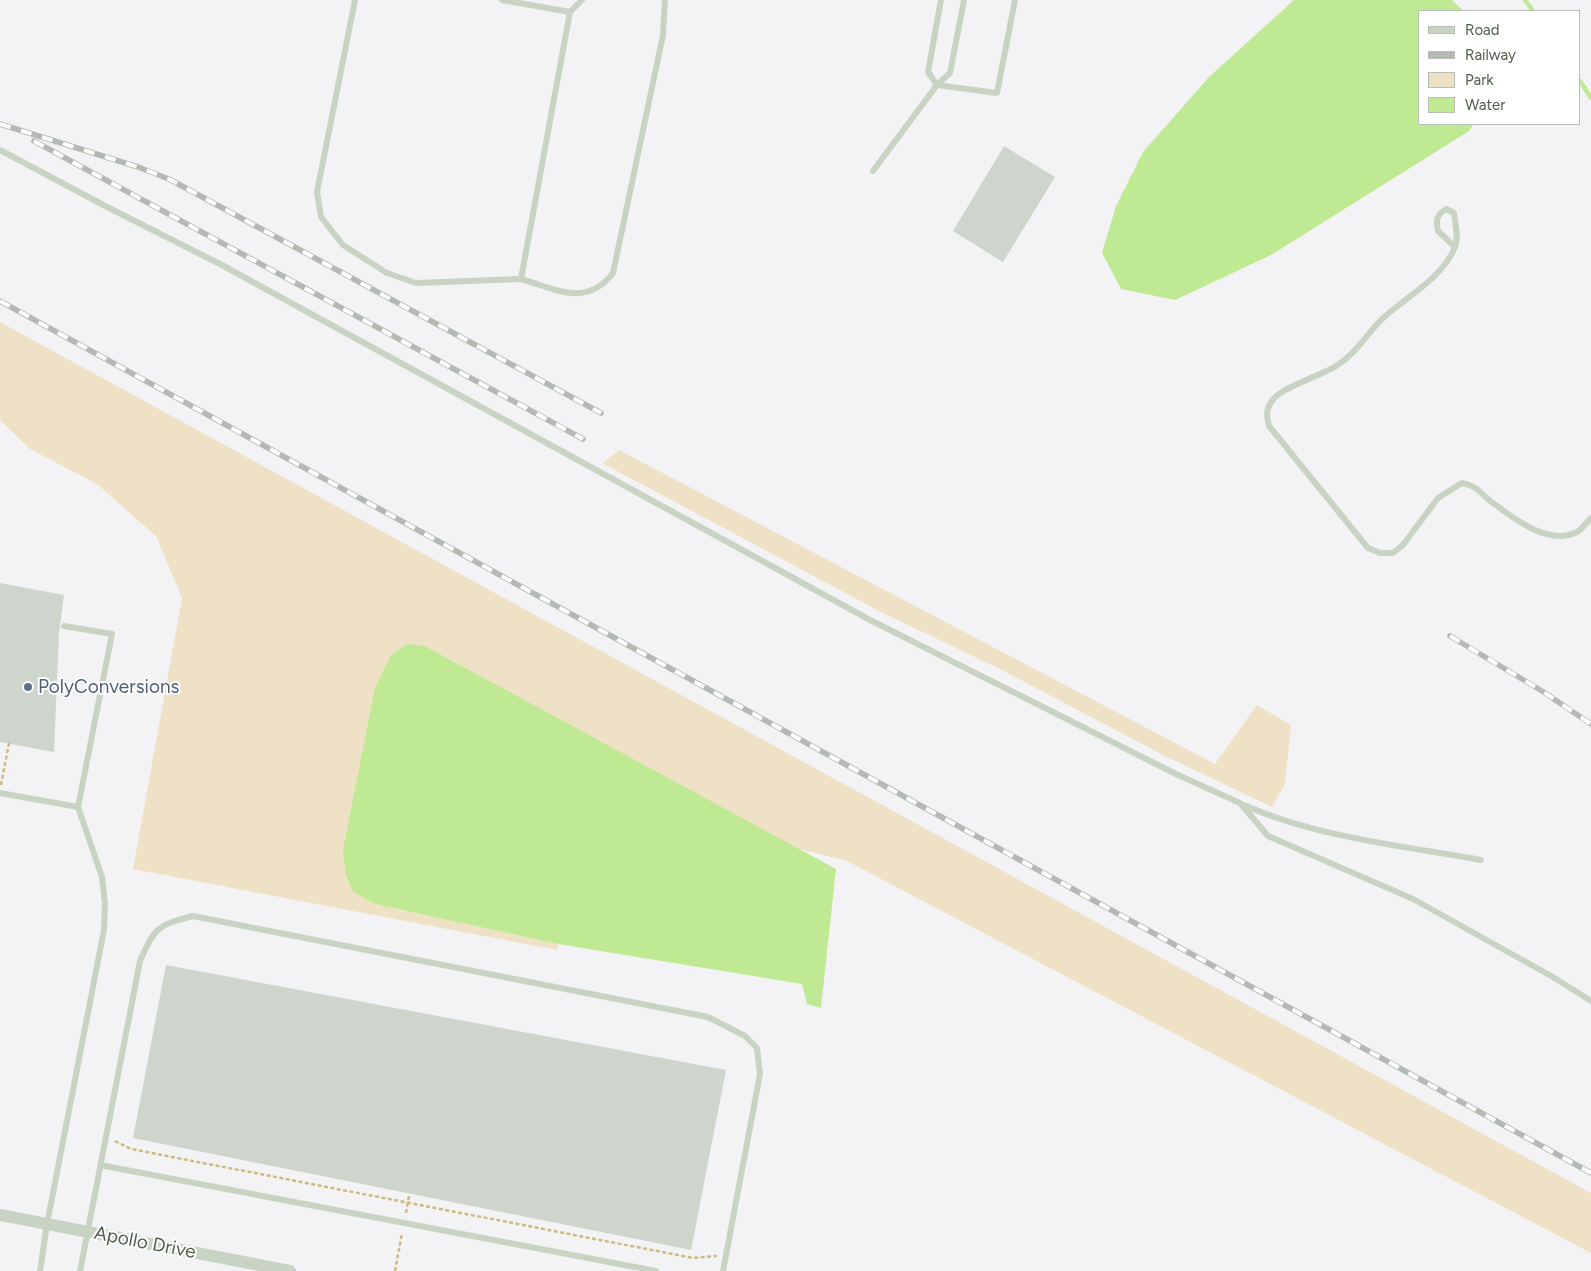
<!DOCTYPE html>
<style>
body{margin:0}
#map{position:relative;width:1591px;height:1271px;overflow:hidden;background:#f3f3f5;font-family:Figtree,sans-serif}
canvas{display:block}
.legend{position:absolute;left:1418px;top:10px;width:162px;height:115px;box-sizing:border-box;background:#fff;border:1px solid #b9bfb7;margin:0;padding:6px 9px;list-style:none;font-size:15px;color:#50604b}
.legend li{display:flex;align-items:center;gap:10px;height:25px}
.legend b{width:25px;border:1px solid #b9bfb7}
</style>
<div id="map">
<canvas width="1591" height="1271"></canvas>
<ul class="legend">
<li><b style="height:6px;background:#c8d3c4"></b>Road</li>
<li><b style="height:6px;background:#b4bab3"></b>Railway</li>
<li><b style="height:14px;background:#efe1c5"></b>Park</li>
<li><b style="height:14px;background:#c0e994"></b>Water</li>
</ul>
</div>
<script>
const ctx = document.querySelector('canvas').getContext('2d');
ctx.lineJoin = 'round';
function fillPath(path, color) { ctx.fillStyle = color; ctx.fill(path, 'evenodd'); }
function stroke(path, color, width, dash) { ctx.strokeStyle = color; ctx.lineWidth = width; ctx.lineCap = dash ? 'butt' : 'round'; ctx.setLineDash(dash || []); ctx.stroke(path); }
function drawText(font, color, halo, rows, align = 'center') {
  ctx.font = font + ' Figtree,sans-serif'; ctx.lineWidth = 4; ctx.setLineDash([]); ctx.textBaseline = 'middle'; ctx.strokeStyle = halo; ctx.fillStyle = color; for (const [text, x, y, turn = 0] of rows) {
    ctx.save(); ctx.translate(x, y); ctx.rotate((+turn || 0) * Math.PI / 180); ctx.textAlign = isNaN(turn) ? turn : align; if (halo) ctx.strokeText(text, 0, 0); ctx.fillText(text, 0, 0); ctx.restore();
  }
}
fillPath(new Path2D(`
 M 0,322 L 1591,1193 L 1591,1253 L 847,861 L 795,848 L 425,646 L 346,875 L 353,892 L 375,904 L 558,944 L 557,950 L 133,869 L 182,598 L 156,536 L 97,484 L 30,449 L 0,420 Z
 M 619,450 L 1215,764 L 1257,705 L 1291,725 L 1285,784 L 1272,807 L 1163,755 L 1000,669 L 881,612 L 602,463 Z`), '#efe1c5');
fillPath(new Path2D(`
 M 1294,0 L 1452,0 L 1464,11 L 1420,11 L 1420,124 L 1474,124 L 1469,131 L 1271,255 L 1175,300 L 1121,289 L 1102,253 L 1116,206 L 1143,152 L 1209,77 Z
 M 408,644 L 425,646 L 836,869 L 821,1008 L 807,1004 L 802,984 L 558,944 L 375,904 L 353,892 L 346,875 L 343,850 L 375,688 L 391,655 Z`), '#c0e994');
stroke(new Path2D(`
 M 1525,0 L 1533,11
 M 1580,81 L 1591,98`), '#c0e994', 4.5);
fillPath(new Path2D(`
 M 1004,146 L 1055,177 L 1003,262 L 953,231 Z
 M 0,583 L 64,595 L 59,632 L 54,752 L 0,742 Z
 M 166,965 L 726,1070 L 691,1250 L 133,1138 Z`), '#ced5cd');
stroke(new Path2D(`
 M 1,785 L 9,743
 M 115,1141 L 131,1149 L 693,1258 L 717,1256
 M 406,1213 L 409,1196
 M 395,1271 L 402,1233`), '#ccbb7e', 2.5, [4, 2.5]);
stroke(new Path2D(`
 M 355,0 L 317,192 L 321,217 L 343,245 L 387,273 L 416,283 L 521,279
 M 502,0 L 570,12
 M 582,0 L 570,12 L 521,279 C 556,289 586,308 613,273 L 663,35 L 665,0
 M 941,0 L 928,72 L 937,85 L 950,73 L 964,0
 M 0,150 L 109,208 L 220,264 L 870,620 L 1178,775 L 1240,803 L 1268,836 L 1413,899 L 1553,977 L 1591,1001
 M 873,171 L 937,85 L 997,93 L 1015,0
 M 1455,247 L 1438,231 C 1436,220 1436,215 1446,209 L 1454,213 C 1455,224 1459,237 1455,247 C 1441,281 1403,298 1379,322 C 1365,337 1354,355 1336,366 C 1321,376 1277,388 1270,404 C 1266,410 1267,419 1269,426 L 1368,548 L 1380,553 L 1393,553 L 1403,545 L 1438,498 L 1462,483 C 1479,486 1480,494 1493,503 C 1514,519 1549,546 1577,532 C 1582,529 1587,522 1591,518
 M 0,793 L 78,807
 M 1244,805 C 1315,837 1404,846 1481,860
 M 100,1165 L 656,1271
 M 40,1271 L 47,1224 L 104,930 L 105,904 L 102,877 L 78,807 L 112,634 L 64,626
 M 80,1271 L 140,961 C 155,927 158,925 193,916 L 708,1017 L 745,1036 L 757,1048 L 760,1074 L 723,1271`), '#c8d3c4', 6);
stroke(new Path2D(`
 M 0,1215 L 290,1271`), '#c8d3c4', 12);
const rail = new Path2D(`
 M 0,124 L 138,167 L 169,179 L 601,413
 M 34,141 L 583,439
 M 0,301 L 1591,1173
 M 1450,636 L 1542,691 L 1591,724`);
stroke(rail, '#b4bab3', 5.5);
stroke(rail, '#fff', 4, [11]);
for (const [x, y, r, color] of [
 [28,687,5,"#5c6f8a"]
]) { const dot = new Path2D(); dot.arc(x, y, r, 0, 2 * Math.PI); ctx.fillStyle = color; ctx.fill(dot); stroke(dot, '#fff', 2); }
drawText('19px', '#4e5e75', '#fff', [
 ["PolyConversions",38,687]
], 'left');
drawText('19px', '#50604b', '#fff', [
 ["Apollo Drive",145,1243,11]
]);
</script>
